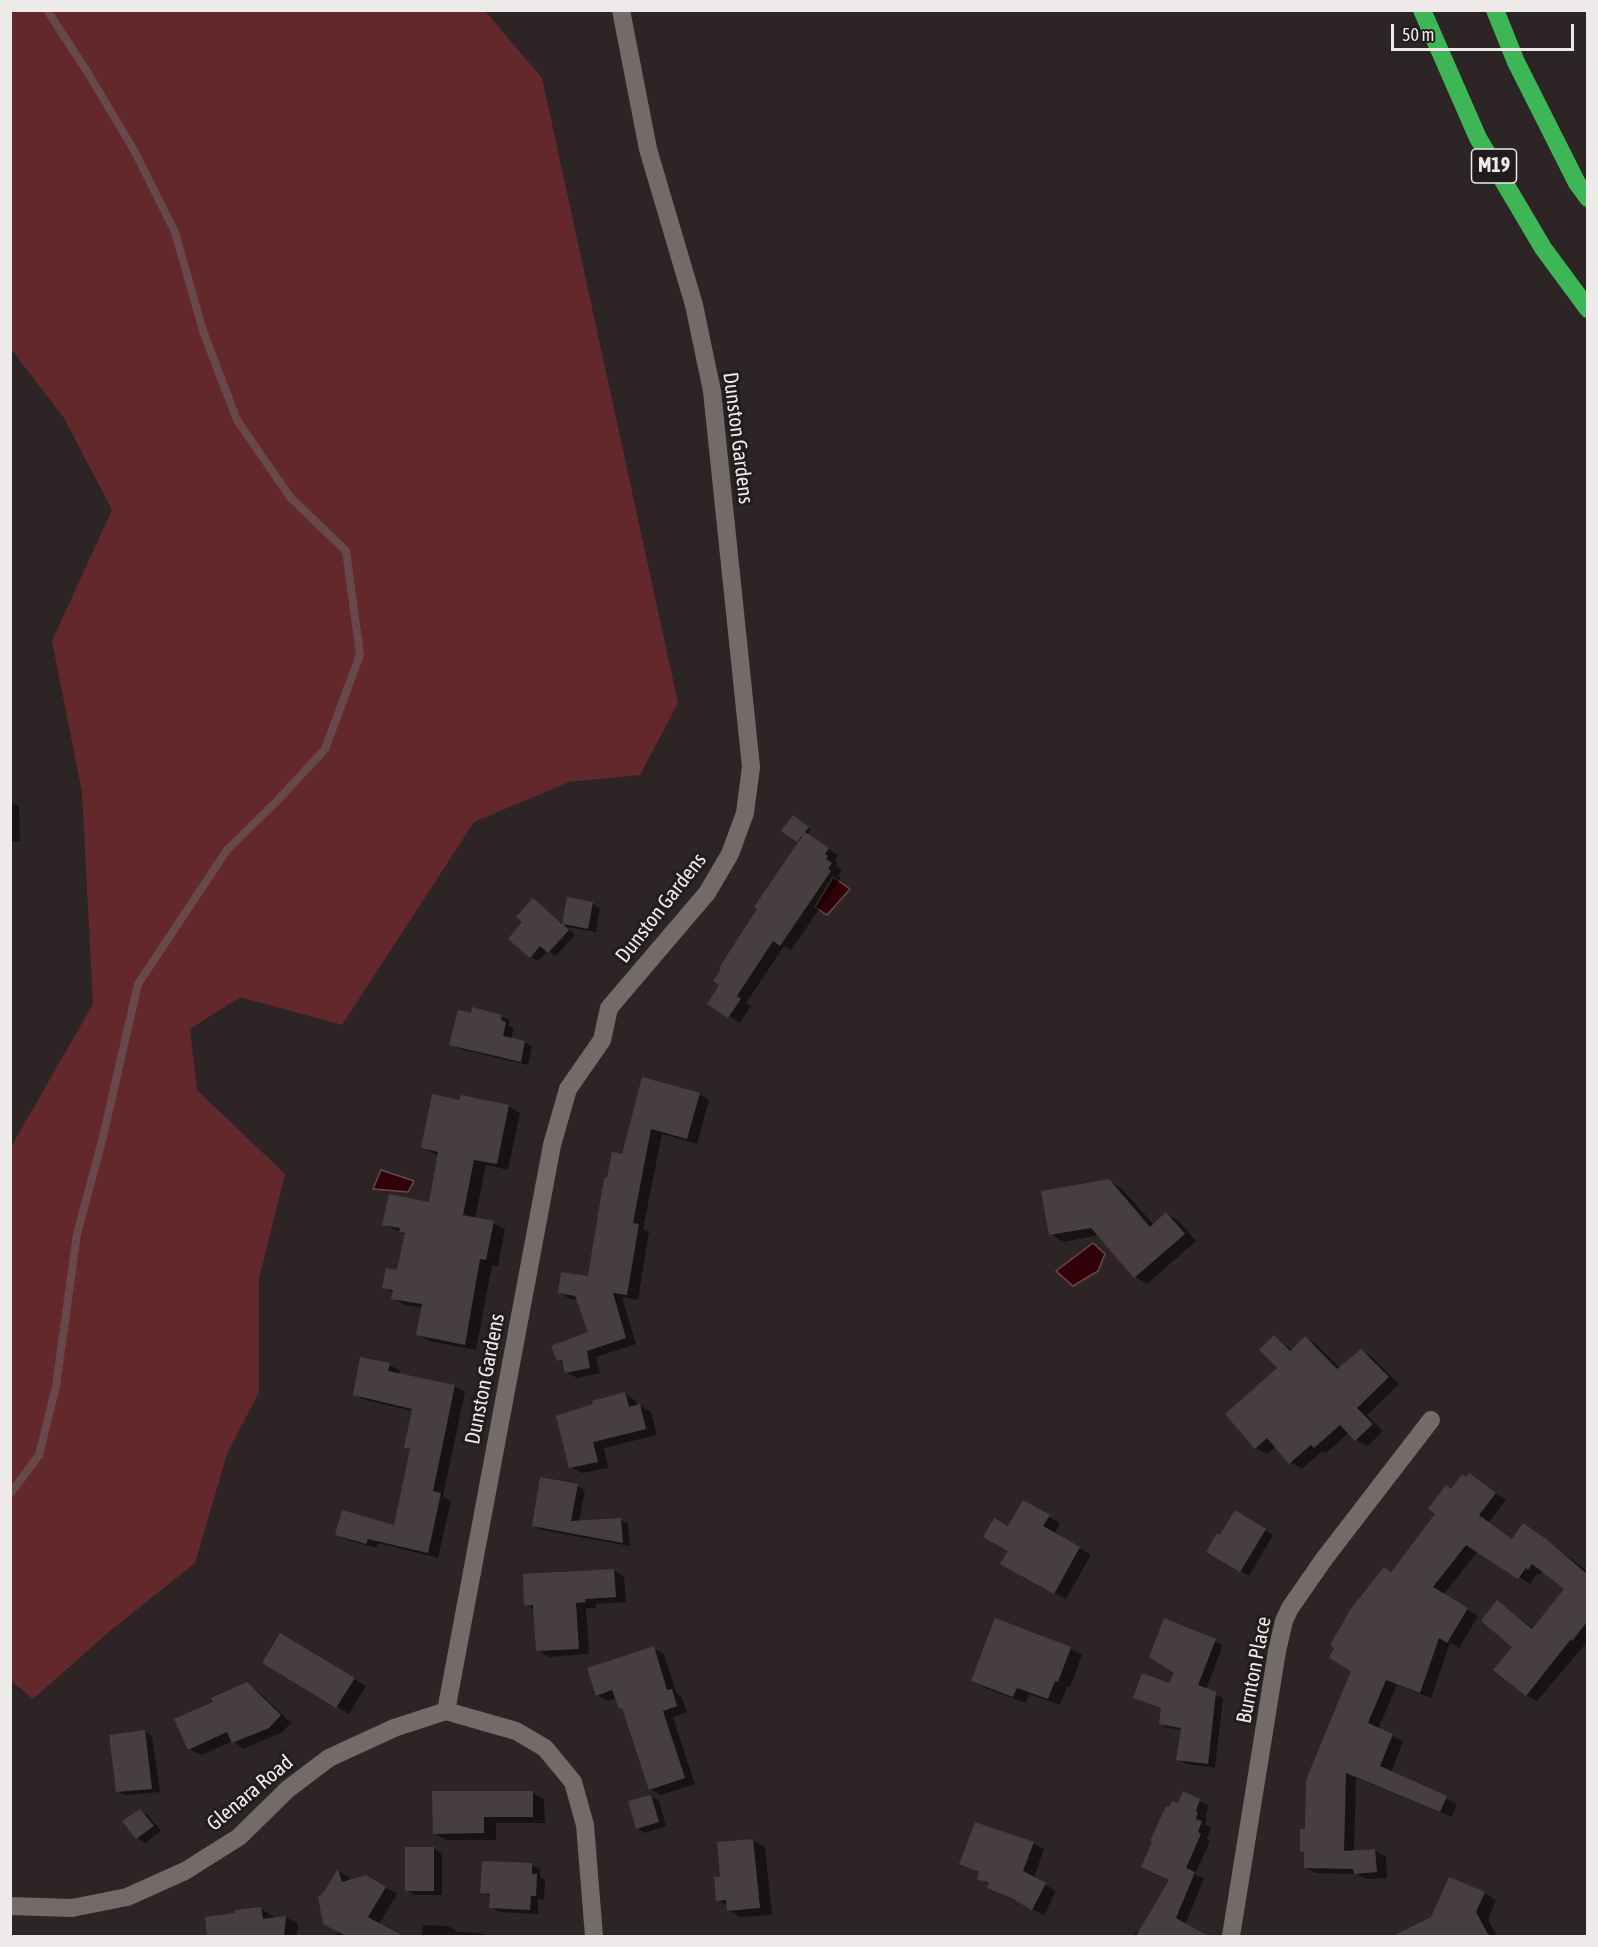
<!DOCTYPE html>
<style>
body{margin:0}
#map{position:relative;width:1598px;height:1947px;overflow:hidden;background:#2d2525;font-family:"Asap Condensed",sans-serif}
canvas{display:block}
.frame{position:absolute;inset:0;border:12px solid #efeaea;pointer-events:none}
.scale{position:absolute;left:1391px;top:24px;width:183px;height:27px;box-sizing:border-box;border:3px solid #efeaea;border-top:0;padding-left:8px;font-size:18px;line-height:21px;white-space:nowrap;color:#efeaea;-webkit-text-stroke:4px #231c1c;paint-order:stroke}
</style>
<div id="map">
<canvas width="1598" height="1947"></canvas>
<div class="frame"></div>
<div class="scale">50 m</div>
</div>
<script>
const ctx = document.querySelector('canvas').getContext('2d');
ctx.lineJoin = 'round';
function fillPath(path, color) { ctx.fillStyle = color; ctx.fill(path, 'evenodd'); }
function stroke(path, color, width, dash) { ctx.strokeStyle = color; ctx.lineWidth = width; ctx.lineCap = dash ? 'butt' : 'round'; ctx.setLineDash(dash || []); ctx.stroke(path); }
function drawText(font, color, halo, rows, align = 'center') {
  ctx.font = font + ' "Asap Condensed",sans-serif'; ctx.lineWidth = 6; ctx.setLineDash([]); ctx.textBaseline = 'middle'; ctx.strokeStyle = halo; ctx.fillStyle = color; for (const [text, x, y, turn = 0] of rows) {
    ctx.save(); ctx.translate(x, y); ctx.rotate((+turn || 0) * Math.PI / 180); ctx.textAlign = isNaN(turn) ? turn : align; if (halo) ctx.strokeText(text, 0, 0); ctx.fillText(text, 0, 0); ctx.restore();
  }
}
fillPath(new Path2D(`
 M 11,10 L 485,11 L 542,78 L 678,703 L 640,775 L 569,782 L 474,822 L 342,1025 L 240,997 L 190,1029 L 197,1090 L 285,1174 L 259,1279 L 259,1392 L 227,1454 L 195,1563 L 110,1631 L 33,1699 L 10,1680 L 11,1147 L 93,1004 L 82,792 L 52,641 L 112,510 L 64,418 L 11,349 Z`), '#63282c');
const water = new Path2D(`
 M 833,877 L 850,889 L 827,915 L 815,907 Z
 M 381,1170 L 414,1181 L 408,1192 L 373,1189 Z
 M 1093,1243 L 1105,1254 L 1098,1271 L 1073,1286 L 1056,1271 Z`);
fillPath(water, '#300208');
stroke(water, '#69484c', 1.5);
fillPath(new Path2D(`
 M 10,802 L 19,806 L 20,841 L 10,841 Z
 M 796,819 L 811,830 L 807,835 L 838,855 L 835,861 L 838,863 L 836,866 L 842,870 L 838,876 L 841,878 L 791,950 L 784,946 L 746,1003 L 751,1006 L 740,1023 L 709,1004 L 800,843 L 783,830 Z
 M 568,899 L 592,903 L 600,908 L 596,932 L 567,927 L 575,935 L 556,956 L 548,951 L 538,961 L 530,957 L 525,922 L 533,900 L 564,925 Z
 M 502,1016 L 510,1021 L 508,1025 L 514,1028 L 511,1039 L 525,1042 L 532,1047 L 528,1065 L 459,1049 L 451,1044 Z
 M 643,1078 L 699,1094 L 709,1100 L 697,1144 L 662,1134 L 643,1229 L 649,1232 L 638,1300 L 622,1297 L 636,1344 L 596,1357 L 600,1373 L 577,1378 L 566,1372 L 563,1363 L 558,1360 L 590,1333 L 578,1300 L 570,1299 L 559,1292 L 589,1278 L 608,1180 L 623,1155 Z
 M 461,1102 L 508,1106 L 520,1113 L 508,1170 L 486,1165 L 475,1219 L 493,1223 L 505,1229 L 498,1266 L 492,1265 L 476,1350 L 429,1341 L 418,1335 L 422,1308 L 405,1305 L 393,1298 L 394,1293 L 384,1287 L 398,1272 L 406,1235 L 384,1224 L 430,1204 L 439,1156 L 422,1148 Z
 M 1108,1181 L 1121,1188 L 1154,1225 L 1167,1214 L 1179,1221 L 1196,1241 L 1147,1284 L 1135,1277 L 1099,1235 L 1063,1242 L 1051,1234 Z
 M 1274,1337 L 1292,1350 L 1305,1338 L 1316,1344 L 1340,1368 L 1361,1350 L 1372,1357 L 1399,1384 L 1367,1415 L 1383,1431 L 1368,1446 L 1356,1440 L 1349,1433 L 1326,1453 L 1322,1451 L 1302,1469 L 1290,1462 L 1276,1446 L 1267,1454 L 1256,1448 L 1279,1368 Z
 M 361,1359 L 390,1365 L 400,1371 L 399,1374 L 454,1386 L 465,1392 L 443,1496 L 451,1501 L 438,1558 L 378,1543 L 377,1548 L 347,1540 L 337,1534 L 395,1526 L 411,1451 L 405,1447 L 413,1411 L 365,1400 L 354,1394 Z
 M 625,1394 L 636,1401 L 637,1406 L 640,1405 L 651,1412 L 657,1435 L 604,1448 L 608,1468 L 582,1473 L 571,1467 Z
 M 1470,1475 L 1506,1500 L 1489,1522 L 1513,1540 L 1534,1531 L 1588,1572 L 1588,1641 L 1537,1701 L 1526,1695 L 1514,1646 L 1498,1602 L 1534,1629 L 1566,1589 L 1543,1571 L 1540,1575 L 1537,1574 L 1530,1584 L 1478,1551 L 1443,1595 L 1478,1616 L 1459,1648 L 1450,1643 L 1431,1698 L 1397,1685 L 1378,1729 L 1403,1741 L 1391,1773 L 1457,1804 L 1452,1817 L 1356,1778 L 1354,1852 L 1375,1850 L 1386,1857 L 1387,1878 L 1366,1879 L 1357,1874 L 1316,1873 L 1305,1867 L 1306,1853 L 1301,1851 L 1392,1573 L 1437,1514 L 1452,1490 Z
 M 577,1486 L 585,1490 L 579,1522 L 621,1520 L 628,1524 L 630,1546 L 541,1530 L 533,1525 Z
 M 1024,1502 L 1060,1523 L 1054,1534 L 1091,1555 L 1066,1599 L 1002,1563 L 1009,1550 L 1009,1528 Z
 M 1235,1512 L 1273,1535 L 1249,1576 L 1208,1551 L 1220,1537 Z
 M 614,1570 L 624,1577 L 626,1602 L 596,1604 L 596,1608 L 586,1608 L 589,1654 L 548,1657 L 538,1650 L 535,1610 L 526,1605 Z
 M 1165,1620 L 1223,1645 L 1206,1690 L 1223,1698 L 1215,1768 L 1186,1764 L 1178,1759 L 1182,1730 L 1168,1728 L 1160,1723 L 1163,1709 L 1134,1698 L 1170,1685 L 1176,1672 Z
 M 281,1635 L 366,1686 L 349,1714 L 264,1662 Z
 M 653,1648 L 664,1654 L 677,1694 L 682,1697 L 687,1712 L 673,1717 L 695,1784 L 661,1795 L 650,1789 L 625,1711 L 620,1708 L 617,1698 L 608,1701 L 597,1695 Z
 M 1070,1648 L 1082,1655 L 1070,1687 L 1067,1687 L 1060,1705 L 1029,1694 L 1026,1703 L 985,1688 L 972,1681 Z
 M 247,1684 L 258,1691 L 291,1723 L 282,1732 L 244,1749 L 233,1741 L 201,1755 L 189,1749 L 215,1703 Z
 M 144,1732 L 152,1736 L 160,1792 L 125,1795 L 117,1791 Z
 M 532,1792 L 544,1799 L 545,1823 L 496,1823 L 496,1840 L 446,1840 L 434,1833 Z
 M 1184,1793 L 1209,1806 L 1205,1817 L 1207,1819 L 1205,1825 L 1211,1828 L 1207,1839 L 1210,1841 L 1195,1874 L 1204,1879 L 1185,1925 L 1198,1932 L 1195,1936 L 1133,1936 L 1136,1931 L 1140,1933 L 1171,1880 L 1179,1805 Z
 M 651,1796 L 659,1801 L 666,1826 L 645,1833 L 637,1828 Z
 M 140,1811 L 148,1815 L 161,1831 L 145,1843 L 137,1838 L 125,1822 Z
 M 753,1840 L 765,1847 L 772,1915 L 740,1917 L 728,1910 L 728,1906 L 718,1900 L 722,1878 Z
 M 1033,1843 L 1044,1849 L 1034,1878 L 1056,1891 L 1044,1915 L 989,1888 L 990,1885 L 978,1878 L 980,1873 L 961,1864 Z
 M 434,1849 L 442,1853 L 442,1895 L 415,1895 L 407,1890 Z
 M 532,1865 L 540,1869 L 540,1877 L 545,1880 L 544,1900 L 538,1899 L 538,1914 L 499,1912 L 491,1907 L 491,1897 L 482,1892 Z
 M 339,1871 L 349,1877 L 350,1881 L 366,1876 L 397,1894 L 379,1924 L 390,1931 L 390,1936 L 335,1936 L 339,1931 L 324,1895 Z
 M 1484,1893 L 1496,1900 L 1488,1920 L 1497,1936 L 1407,1936 L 1405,1932 Z
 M 261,1909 L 273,1916 L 274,1919 L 286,1917 L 298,1924 L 297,1936 L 208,1936 L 206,1918 Z
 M 423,1925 L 448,1926 L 458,1932 L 480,1933 L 486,1936 L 422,1936 Z`), '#0007');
stroke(new Path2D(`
 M 10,1494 L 39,1455 L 56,1386 L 77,1234 L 102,1141 L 138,984 L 227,850 L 278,800 L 325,749 L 360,655 L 346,551 L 290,497 L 237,420 L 203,331 L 175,232 L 135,152 L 88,73 L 47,10`), '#69484c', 8);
fillPath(new Path2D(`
 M 793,815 L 809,827 L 797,842 L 781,831 Z
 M 805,832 L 829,848 L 825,854 L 828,856 L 826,859 L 832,863 L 828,869 L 831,871 L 780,946 L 773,941 L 737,996 L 741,999 L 728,1018 L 707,1004 L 719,985 L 713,981 L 721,969 L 719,968 L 757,909 L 754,907 Z
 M 567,897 L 593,902 L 588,929 L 563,924 L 569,930 L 548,953 L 540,946 L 530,958 L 508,939 L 522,922 L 516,917 L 533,898 L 562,924 Z
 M 472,1007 L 502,1015 L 501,1020 L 506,1022 L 503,1036 L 525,1041 L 521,1062 L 449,1045 L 458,1010 L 471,1013 Z
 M 642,1077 L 700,1093 L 687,1139 L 651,1129 L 633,1223 L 639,1224 L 627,1295 L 613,1293 L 626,1338 L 587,1351 L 590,1368 L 565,1373 L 562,1360 L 557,1361 L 551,1346 L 588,1332 L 575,1296 L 558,1293 L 561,1272 L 588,1276 L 604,1178 L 607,1178 L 612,1152 L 622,1154 Z
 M 432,1094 L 459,1100 L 461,1095 L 509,1105 L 497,1164 L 474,1160 L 463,1215 L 494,1221 L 486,1260 L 480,1259 L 465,1345 L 416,1335 L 422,1304 L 391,1299 L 393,1290 L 382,1288 L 386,1268 L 397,1270 L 405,1233 L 399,1232 L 400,1228 L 382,1225 L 389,1194 L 429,1202 L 438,1152 L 421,1148 Z
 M 1109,1179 L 1150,1227 L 1166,1212 L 1185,1234 L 1134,1278 L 1091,1228 L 1049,1235 L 1041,1191 Z
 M 1274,1335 L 1290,1351 L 1305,1336 L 1337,1369 L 1361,1349 L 1389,1377 L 1357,1408 L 1373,1424 L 1355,1441 L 1340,1425 L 1314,1448 L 1311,1445 L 1289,1464 L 1267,1438 L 1255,1449 L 1225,1414 L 1277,1368 L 1259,1350 Z
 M 360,1357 L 390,1363 L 388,1371 L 455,1385 L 433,1491 L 441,1493 L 428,1553 L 368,1539 L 366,1544 L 335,1535 L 342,1510 L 394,1525 L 410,1449 L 404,1448 L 412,1409 L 353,1395 Z
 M 625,1392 L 629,1407 L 640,1404 L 646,1429 L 593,1442 L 598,1462 L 569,1468 L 556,1416 L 593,1404 L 592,1401 Z
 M 1469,1473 L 1496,1493 L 1479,1515 L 1512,1539 L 1523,1523 L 1546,1539 L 1587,1574 L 1587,1622 L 1572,1641 L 1571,1639 L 1526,1696 L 1493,1670 L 1512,1647 L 1481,1621 L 1497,1600 L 1532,1629 L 1564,1589 L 1532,1564 L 1528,1570 L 1526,1568 L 1518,1579 L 1466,1545 L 1433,1587 L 1468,1608 L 1447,1643 L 1439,1638 L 1420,1693 L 1386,1680 L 1368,1723 L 1393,1734 L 1380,1766 L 1447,1796 L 1440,1812 L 1346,1773 L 1344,1851 L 1375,1849 L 1377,1872 L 1354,1874 L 1353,1869 L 1304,1868 L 1304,1852 L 1300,1851 L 1300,1829 L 1305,1829 L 1306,1780 L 1351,1671 L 1329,1658 L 1334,1648 L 1330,1645 L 1350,1610 L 1384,1567 L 1391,1572 L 1435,1514 L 1428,1509 L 1446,1485 L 1451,1489 L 1462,1474 L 1466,1477 Z
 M 540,1477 L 578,1484 L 571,1521 L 621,1518 L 623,1543 L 532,1526 Z
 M 1023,1500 L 1050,1515 L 1043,1526 L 1080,1547 L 1054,1594 L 1000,1564 L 1008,1551 L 983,1537 L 994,1518 L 1008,1526 Z
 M 1235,1510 L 1266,1529 L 1240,1572 L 1206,1552 L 1217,1533 L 1220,1535 Z
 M 614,1569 L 616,1597 L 585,1599 L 586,1602 L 576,1603 L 579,1649 L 536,1651 L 533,1605 L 524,1606 L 523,1574 Z
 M 995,1618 L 1071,1647 L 1058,1682 L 1055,1681 L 1048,1699 L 1017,1688 L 1013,1697 L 971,1681 Z
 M 1164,1618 L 1216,1639 L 1198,1685 L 1216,1692 L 1208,1764 L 1176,1760 L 1181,1728 L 1159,1724 L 1161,1708 L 1133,1698 L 1142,1673 L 1169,1683 L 1174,1673 L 1149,1657 Z
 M 280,1633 L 355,1678 L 336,1708 L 262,1663 Z
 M 654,1646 L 667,1690 L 672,1689 L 677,1706 L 663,1711 L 685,1778 L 649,1790 L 622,1708 L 619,1709 L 612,1690 L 596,1696 L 587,1668 Z
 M 247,1682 L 281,1715 L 269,1728 L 232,1743 L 227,1732 L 188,1750 L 174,1719 L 213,1702 L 211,1698 Z
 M 145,1730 L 152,1789 L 116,1792 L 109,1735 Z
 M 432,1791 L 533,1791 L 533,1817 L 484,1817 L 484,1833 L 433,1834 Z
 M 1183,1791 L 1200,1799 L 1196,1811 L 1198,1812 L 1196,1819 L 1202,1821 L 1198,1832 L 1201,1834 L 1186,1868 L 1195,1872 L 1176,1918 L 1208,1936 L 1136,1936 L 1169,1880 L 1141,1867 L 1152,1842 L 1150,1841 L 1166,1806 L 1169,1807 L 1172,1801 L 1178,1803 Z
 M 651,1795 L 659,1822 L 636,1829 L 628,1801 Z
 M 140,1809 L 154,1826 L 136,1839 L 122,1821 Z
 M 975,1822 L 1034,1842 L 1023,1871 L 1046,1883 L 1032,1910 L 1011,1898 L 987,1888 L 989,1883 L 977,1879 L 979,1872 L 959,1864 Z
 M 753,1839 L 760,1908 L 727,1911 L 726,1900 L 716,1901 L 714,1877 L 720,1877 L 717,1842 Z
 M 405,1847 L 434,1847 L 434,1891 L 405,1891 Z
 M 482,1861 L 532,1863 L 532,1874 L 537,1874 L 536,1896 L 531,1896 L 530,1910 L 489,1908 L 490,1894 L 480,1893 Z
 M 338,1869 L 342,1882 L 366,1875 L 386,1887 L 368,1917 L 403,1936 L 346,1936 L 323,1924 L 318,1897 L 323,1893 Z
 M 1449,1877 L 1485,1892 L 1476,1912 L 1489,1936 L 1393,1936 L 1431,1917 Z
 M 261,1907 L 263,1919 L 286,1916 L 284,1936 L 207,1936 L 205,1917 L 235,1913 L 235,1910 Z`), '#473f3f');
stroke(new Path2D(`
 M 446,1711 L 552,1145 L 568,1089 L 602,1040 L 609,1008 L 707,893 L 730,854 L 745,813 L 751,767 L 712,391 L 694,305 L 648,149 L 621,10
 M 446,1711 L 516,1731 L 545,1748 L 573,1782 L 585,1825 L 594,1936
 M 10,1906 L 72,1908 L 127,1897 L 185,1871 L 239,1837 L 288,1789 L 329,1758 L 394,1728 L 446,1711
 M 1231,1936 L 1277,1651 L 1284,1621 L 1290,1608 L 1324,1559 L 1431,1420`), '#736a6a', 18);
stroke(new Path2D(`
 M 1422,10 L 1478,138 L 1543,248 L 1588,309
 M 1495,10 L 1516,62 L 1577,183 L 1588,198`), '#3db756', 18);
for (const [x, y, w] of [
 [1494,166,45]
]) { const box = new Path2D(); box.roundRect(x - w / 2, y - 17, w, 34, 4.5); ctx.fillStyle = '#231c1c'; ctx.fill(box); stroke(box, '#efeaea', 1.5); }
drawText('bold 20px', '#efeaea', null, [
 ["M19",1494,166]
]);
drawText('21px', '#efeaea', '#231c1c', [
 ["Dunston Gardens",738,438,83],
 ["Dunston Gardens",661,908,-52],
 ["Dunston Gardens",485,1379,-79],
 ["Burnton Place",1254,1670,-79],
 ["Glenara Road",250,1793,-40]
]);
</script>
